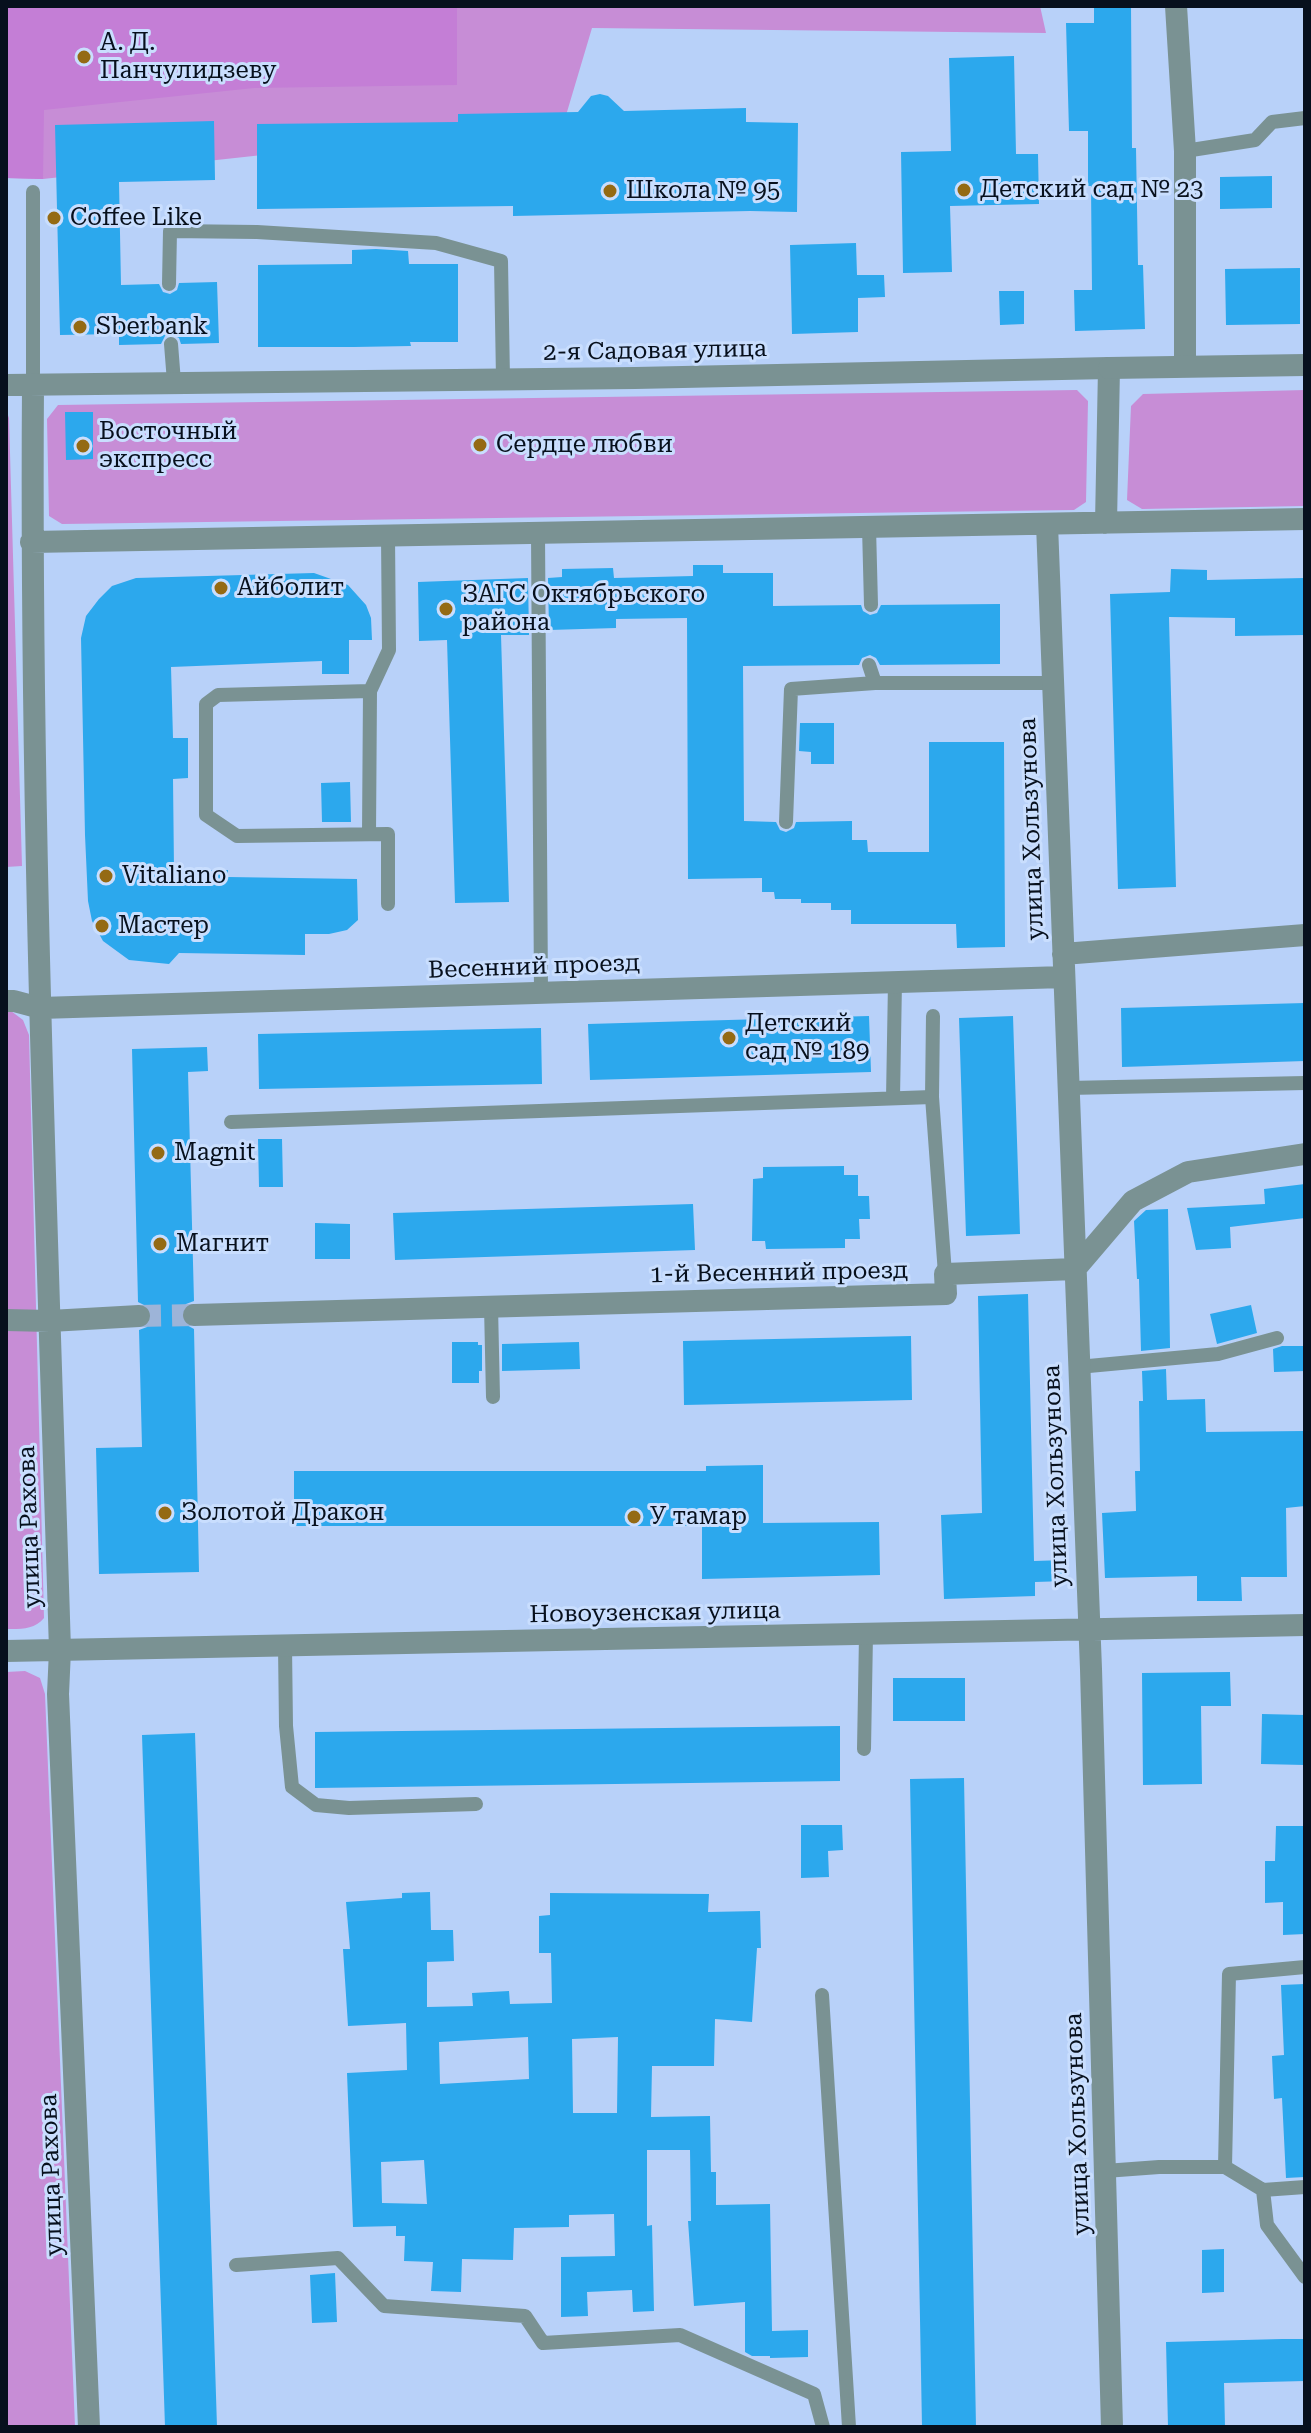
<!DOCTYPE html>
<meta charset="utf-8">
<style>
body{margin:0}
#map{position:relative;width:1311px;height:2433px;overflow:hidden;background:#b8d1f9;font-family:"Roboto Serif",serif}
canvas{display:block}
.frame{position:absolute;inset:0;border:8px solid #07101d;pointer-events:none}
</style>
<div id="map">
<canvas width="1311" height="2433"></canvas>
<div class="frame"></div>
</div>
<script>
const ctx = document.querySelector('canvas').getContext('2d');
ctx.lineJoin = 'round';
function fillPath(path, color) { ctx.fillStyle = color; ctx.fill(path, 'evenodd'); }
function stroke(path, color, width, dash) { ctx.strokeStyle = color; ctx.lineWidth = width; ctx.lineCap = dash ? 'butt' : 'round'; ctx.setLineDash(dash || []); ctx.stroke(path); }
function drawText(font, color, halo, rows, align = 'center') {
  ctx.font = font + ' "Roboto Serif",serif'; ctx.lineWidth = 6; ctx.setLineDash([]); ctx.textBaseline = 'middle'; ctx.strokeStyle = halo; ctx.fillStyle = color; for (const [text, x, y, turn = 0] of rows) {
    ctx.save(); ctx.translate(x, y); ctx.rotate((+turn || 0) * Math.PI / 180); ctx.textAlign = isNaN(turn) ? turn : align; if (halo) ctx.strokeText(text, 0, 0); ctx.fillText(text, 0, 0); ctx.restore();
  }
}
fillPath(new Path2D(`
 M 6,6 L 1040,6 L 1046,33 L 592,28 L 564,122 L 43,179 L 6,178 Z
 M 1077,390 L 1088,401 L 1086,502 L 1074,510 L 62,524 L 49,516 L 47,419 L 58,405 Z
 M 1305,390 L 1305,506 L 1142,509 L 1127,500 L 1131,406 L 1143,394 Z
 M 6,410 L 9,418 L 22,866 L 6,867 Z
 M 11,1011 L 23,1020 L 29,1035 L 44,1618 C 34,1630 21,1629 6,1629 L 6,1012 Z
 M 25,1671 L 40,1678 L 45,1694 L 75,2427 L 6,2427 L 6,1672 Z`), '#c78dd6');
fillPath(new Path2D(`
 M 6,6 L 457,6 L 457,85 L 254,88 L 44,110 L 43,179 L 6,178 Z`), '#c47ed6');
fillPath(new Path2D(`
 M 1094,6 L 1131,6 L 1132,148 L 1136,148 L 1138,265 L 1143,265 L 1145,329 L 1075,331 L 1074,290 L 1092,290 L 1091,186 L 1088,186 L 1088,131 L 1069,131 L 1066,23 L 1094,23 Z
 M 1014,56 L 1016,154 L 1038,154 L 1039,204 L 950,206 L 952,272 L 903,273 L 901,152 L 951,151 L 949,58 Z
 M 600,94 L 608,96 L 624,111 L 746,108 L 746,122 L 798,123 L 797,212 L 750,211 L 513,216 L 513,206 L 257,209 L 257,124 L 458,122 L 458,114 L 578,112 L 591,96 Z
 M 214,121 L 215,180 L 119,182 L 121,285 L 159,284 L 163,292 L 170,294 L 177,290 L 179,283 L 217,282 L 219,343 L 181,344 L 179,338 L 171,334 L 165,336 L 161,344 L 119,345 L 119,334 L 60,335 L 55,125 Z
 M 1272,176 L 1272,208 L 1220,209 L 1220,177 Z
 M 856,243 L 857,275 L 884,275 L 885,297 L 858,298 L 858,332 L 792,334 L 790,245 Z
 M 376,249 L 408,251 L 409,264 L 458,264 L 458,342 L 410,342 L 411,346 L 354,347 L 258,347 L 258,265 L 352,264 L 352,250 Z
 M 1300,268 L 1300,324 L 1226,325 L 1225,269 Z
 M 999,291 L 1024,291 L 1024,324 L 1000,325 Z
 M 65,412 L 93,412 L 93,459 L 66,460 Z
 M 693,565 L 723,565 L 723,573 L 773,573 L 773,606 L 861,605 L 863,611 L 870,615 L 877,613 L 881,605 L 1000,604 L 1000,664 L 880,665 L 876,658 L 870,655 L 862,658 L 859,665 L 743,666 L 744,821 L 776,822 L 780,830 L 786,832 L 794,828 L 796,822 L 852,821 L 852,840 L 867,840 L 868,852 L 929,852 L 929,742 L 1004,742 L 1005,947 L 957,948 L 956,924 L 851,924 L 851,910 L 831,910 L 831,903 L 801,903 L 801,899 L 775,899 L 774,892 L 762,892 L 762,878 L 688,879 L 687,618 L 616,619 L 616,628 L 549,630 L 548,578 L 562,577 L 562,569 L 613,568 L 614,578 L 693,576 Z
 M 1171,569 L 1207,570 L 1207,580 L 1305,578 L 1305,635 L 1235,636 L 1235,618 L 1169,617 L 1176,887 L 1118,889 L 1110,594 L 1170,592 Z
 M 314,573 L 348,585 L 366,605 L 371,618 L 372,640 L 349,640 L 349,674 L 322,674 L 322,661 L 171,667 L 173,738 L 188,738 L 188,778 L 173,779 L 174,870 L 228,870 L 228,877 L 357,879 L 358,920 L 347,930 L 329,934 L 305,934 L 305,955 L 179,953 L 169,964 L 129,960 L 103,941 L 92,921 L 88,901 L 85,835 L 81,638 L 86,616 L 99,599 L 112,586 L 136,578 Z
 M 528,578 L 529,635 L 501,635 L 509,902 L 455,903 L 447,640 L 419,641 L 418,582 Z
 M 800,723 L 834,723 L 834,764 L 811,764 L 811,752 L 799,751 Z
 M 350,782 L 351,822 L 322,822 L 321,783 Z
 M 1305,1003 L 1305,1061 L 1122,1067 L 1121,1008 Z
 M 869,1016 L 871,1072 L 590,1080 L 588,1024 Z
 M 1013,1016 L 1020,1234 L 966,1236 L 959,1018 Z
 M 541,1028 L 542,1084 L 259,1089 L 258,1034 Z
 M 207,1047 L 208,1071 L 188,1072 L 194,1301 L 186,1304 L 180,1315 L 183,1323 L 194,1329 L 199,1572 L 99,1574 L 96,1448 L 142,1447 L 139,1330 L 147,1327 L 153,1316 L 150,1308 L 138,1302 L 132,1049 Z
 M 258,1139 L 282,1139 L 283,1187 L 259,1187 Z
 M 844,1166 L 844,1175 L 858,1175 L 858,1196 L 869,1196 L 870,1219 L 859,1219 L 860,1239 L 845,1239 L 845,1248 L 766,1249 L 765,1241 L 752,1241 L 753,1179 L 763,1178 L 763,1167 Z
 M 1305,1184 L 1305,1218 L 1230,1227 L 1231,1248 L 1196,1250 L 1187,1208 L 1265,1204 L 1264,1189 Z
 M 693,1204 L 695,1250 L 395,1260 L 393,1213 Z
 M 1168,1209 L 1170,1348 L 1141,1351 L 1139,1279 L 1137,1279 L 1134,1221 L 1146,1210 Z
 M 315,1223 L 350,1224 L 350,1259 L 315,1259 Z
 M 1028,1294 L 1034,1561 L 1065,1560 L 1066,1581 L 1035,1582 L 1035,1596 L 944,1599 L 941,1515 L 982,1513 L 978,1296 Z
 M 1251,1305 L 1257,1333 L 1217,1344 L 1210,1314 Z
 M 911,1336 L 912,1400 L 684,1405 L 683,1341 Z
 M 452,1342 L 478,1342 L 478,1345 L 482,1345 L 482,1371 L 479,1371 L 479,1383 L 452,1383 Z
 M 579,1342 L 580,1369 L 502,1371 L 502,1344 Z
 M 1282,1346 L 1305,1346 L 1305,1371 L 1274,1372 L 1273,1349 Z
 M 1166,1369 L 1167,1400 L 1205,1399 L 1206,1432 L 1305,1431 L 1305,1506 L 1286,1508 L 1287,1577 L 1241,1577 L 1242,1601 L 1197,1601 L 1197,1576 L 1105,1578 L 1102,1513 L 1136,1511 L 1135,1471 L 1140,1471 L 1139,1401 L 1143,1401 L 1142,1371 Z
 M 763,1465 L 763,1523 L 879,1522 L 880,1575 L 702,1579 L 702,1526 L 294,1526 L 294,1471 L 706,1471 L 706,1466 Z
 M 1230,1672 L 1231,1706 L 1201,1706 L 1202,1784 L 1143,1785 L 1142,1673 Z
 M 893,1678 L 965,1678 L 965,1721 L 893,1721 Z
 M 1262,1714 L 1305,1715 L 1305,1765 L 1261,1764 Z
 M 840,1726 L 840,1781 L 315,1788 L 315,1732 Z
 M 195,1733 L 217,2427 L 165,2427 L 142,1735 Z
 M 964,1778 L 976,2427 L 922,2427 L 910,1779 Z
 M 801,1825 L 842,1825 L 843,1850 L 828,1851 L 829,1877 L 801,1878 Z
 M 1276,1826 L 1305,1826 L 1305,1934 L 1283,1935 L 1283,1902 L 1265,1903 L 1265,1861 L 1275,1861 Z
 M 430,1892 L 431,1930 L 453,1930 L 454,1961 L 427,1962 L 427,2007 L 473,2006 L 472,1993 L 509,1991 L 510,2004 L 552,2003 L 551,1953 L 539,1953 L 539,1916 L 550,1915 L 550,1893 L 709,1894 L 708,1912 L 760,1911 L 761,1948 L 757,1948 L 752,2022 L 715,2019 L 714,2066 L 652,2066 L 651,2117 L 710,2116 L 711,2172 L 716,2172 L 716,2205 L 770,2204 L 772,2331 L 808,2330 L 808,2357 L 770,2358 L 770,2356 L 752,2356 L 745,2352 L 745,2302 L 694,2306 L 688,2221 L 691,2221 L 690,2150 L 647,2150 L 647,2226 L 652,2225 L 654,2311 L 633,2312 L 632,2290 L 587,2292 L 588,2316 L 561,2317 L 561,2257 L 615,2256 L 614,2214 L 569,2215 L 569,2227 L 514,2228 L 513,2260 L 462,2259 L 461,2292 L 431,2291 L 433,2262 L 404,2261 L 405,2236 L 396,2236 L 396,2226 L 353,2227 L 347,2073 L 407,2070 L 406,2023 L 348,2026 L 343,1949 L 350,1949 L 346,1902 L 402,1898 L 402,1893 ZM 528,2037 L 529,2079 L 440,2084 L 439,2042 ZM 618,2037 L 617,2113 L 573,2113 L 572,2039 ZM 424,2160 L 427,2204 L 382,2203 L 381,2162 Z
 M 1305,1984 L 1305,2177 L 1286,2178 L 1282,2098 L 1274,2099 L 1272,2056 L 1284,2055 L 1281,1985 Z
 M 1224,2249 L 1224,2292 L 1202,2293 L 1202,2250 Z
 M 335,2273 L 337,2322 L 312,2323 L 310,2275 Z
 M 1282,2339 L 1305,2339 L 1305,2381 L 1224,2383 L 1225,2427 L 1168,2427 L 1166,2342 Z`), '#2ca8ed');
stroke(new Path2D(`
 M 139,1316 L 194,1315`), '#9db4d8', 22, [22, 11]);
stroke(new Path2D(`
 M 1185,151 L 1255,140 L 1272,122 L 1305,118
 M 169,284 L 170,231 L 257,232 L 436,243 L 501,261 L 503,379
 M 171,344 L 174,382
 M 33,385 L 33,192
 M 869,527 L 871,605
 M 538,533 L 541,993
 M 875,683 L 1053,683
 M 370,691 L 218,695 L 206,704 L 206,815 L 237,836 L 388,834 L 388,904
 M 786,822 L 791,689 L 875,683 L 869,665
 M 369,834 L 370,691 L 389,650 L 388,536
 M 933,1016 L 932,1097 L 945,1274
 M 1068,1088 L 1305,1083
 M 893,1098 L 895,982
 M 231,1122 L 932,1097
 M 491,1306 L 493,1397
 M 1078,1367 L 1218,1354 L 1277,1338
 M 285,1646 L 286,1726 L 292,1787 L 316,1805 L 349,1808 L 476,1804
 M 864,1749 L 866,1635
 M 822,1995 L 849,2427
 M 1225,2167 L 1229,1974 L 1305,1967
 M 1105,2171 L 1159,2167 L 1225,2167 L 1263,2190 L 1305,2187
 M 1263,2190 L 1267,2225 L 1305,2277
 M 236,2265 L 338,2258 L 384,2306 L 525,2316 L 543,2343 L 680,2335 L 814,2394 L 823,2427`), '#7a9293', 14);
stroke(new Path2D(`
 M 1176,6 L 1185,151 L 1185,366
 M 6,385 L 635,378 L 1109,368 L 1106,523
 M 33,385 C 30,807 47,1229 60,1650 L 58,1694 L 89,2427
 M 1047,524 L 1091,1669 L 1112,2427
 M 31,542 L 1305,519
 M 1063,954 L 1305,935
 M 6,1001 L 14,1001 L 40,1008 L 1064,977
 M 194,1315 L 946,1294 L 945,1274 L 1075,1269 L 1133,1201 L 1188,1172 L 1305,1154
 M 6,1320 L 50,1321 L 139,1316
 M 6,1651 L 1305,1625`), '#7a9293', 22);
stroke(new Path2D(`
 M 1109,368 L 1305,365`), '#7a9293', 22);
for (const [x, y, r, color] of [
 [84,57,8,"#946a14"],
 [964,190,8,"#946a14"],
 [610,191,8,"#946a14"],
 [54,218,8,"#946a14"],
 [80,327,8,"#946a14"],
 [480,445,8,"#946a14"],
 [83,446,8,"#946a14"],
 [221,588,8,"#946a14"],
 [446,609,8,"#946a14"],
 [106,876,8,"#946a14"],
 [102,926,8,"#946a14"],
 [729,1038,8,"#946a14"],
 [158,1153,8,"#946a14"],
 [160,1244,8,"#946a14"],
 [165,1513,8,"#946a14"],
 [634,1517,8,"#946a14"]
]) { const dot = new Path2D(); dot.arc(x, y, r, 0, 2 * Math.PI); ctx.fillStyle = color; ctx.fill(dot); stroke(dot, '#c9defe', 3); }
drawText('24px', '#07101d', '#c9defe', [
 ["А. Д.",100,43],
 ["Панчулидзеву",100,71],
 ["Детский сад № 23",980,190],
 ["Школа № 95",626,191],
 ["Coffee Like",70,218],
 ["Sberbank",96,327],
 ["Восточный",99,432],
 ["экспресс",99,460],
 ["Сердце любви",496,445],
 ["Айболит",237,588],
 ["ЗАГС Октябрьского",462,595],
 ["района",462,623],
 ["Vitaliano",122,876],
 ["Мастер",118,926],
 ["Детский",745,1024],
 ["сад № 189",745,1052],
 ["Magnit",174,1153],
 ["Магнит",176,1244],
 ["Золотой Дракон",181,1513],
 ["У тамар",650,1517]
], 'left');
drawText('24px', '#07101d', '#c9defe', [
 ["2-я Садовая улица",655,351,-1],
 ["улица Хользунова",1032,829,-92],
 ["Весенний проезд",534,967,-2],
 ["1-й Весенний проезд",779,1273,-1],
 ["улица Хользунова",1056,1476,-92],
 ["улица Рахова",30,1527,-92],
 ["Новоузенская улица",655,1613,-1],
 ["улица Хользунова",1078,2124,-92],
 ["улица Рахова",52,2175,-92]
]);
</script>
